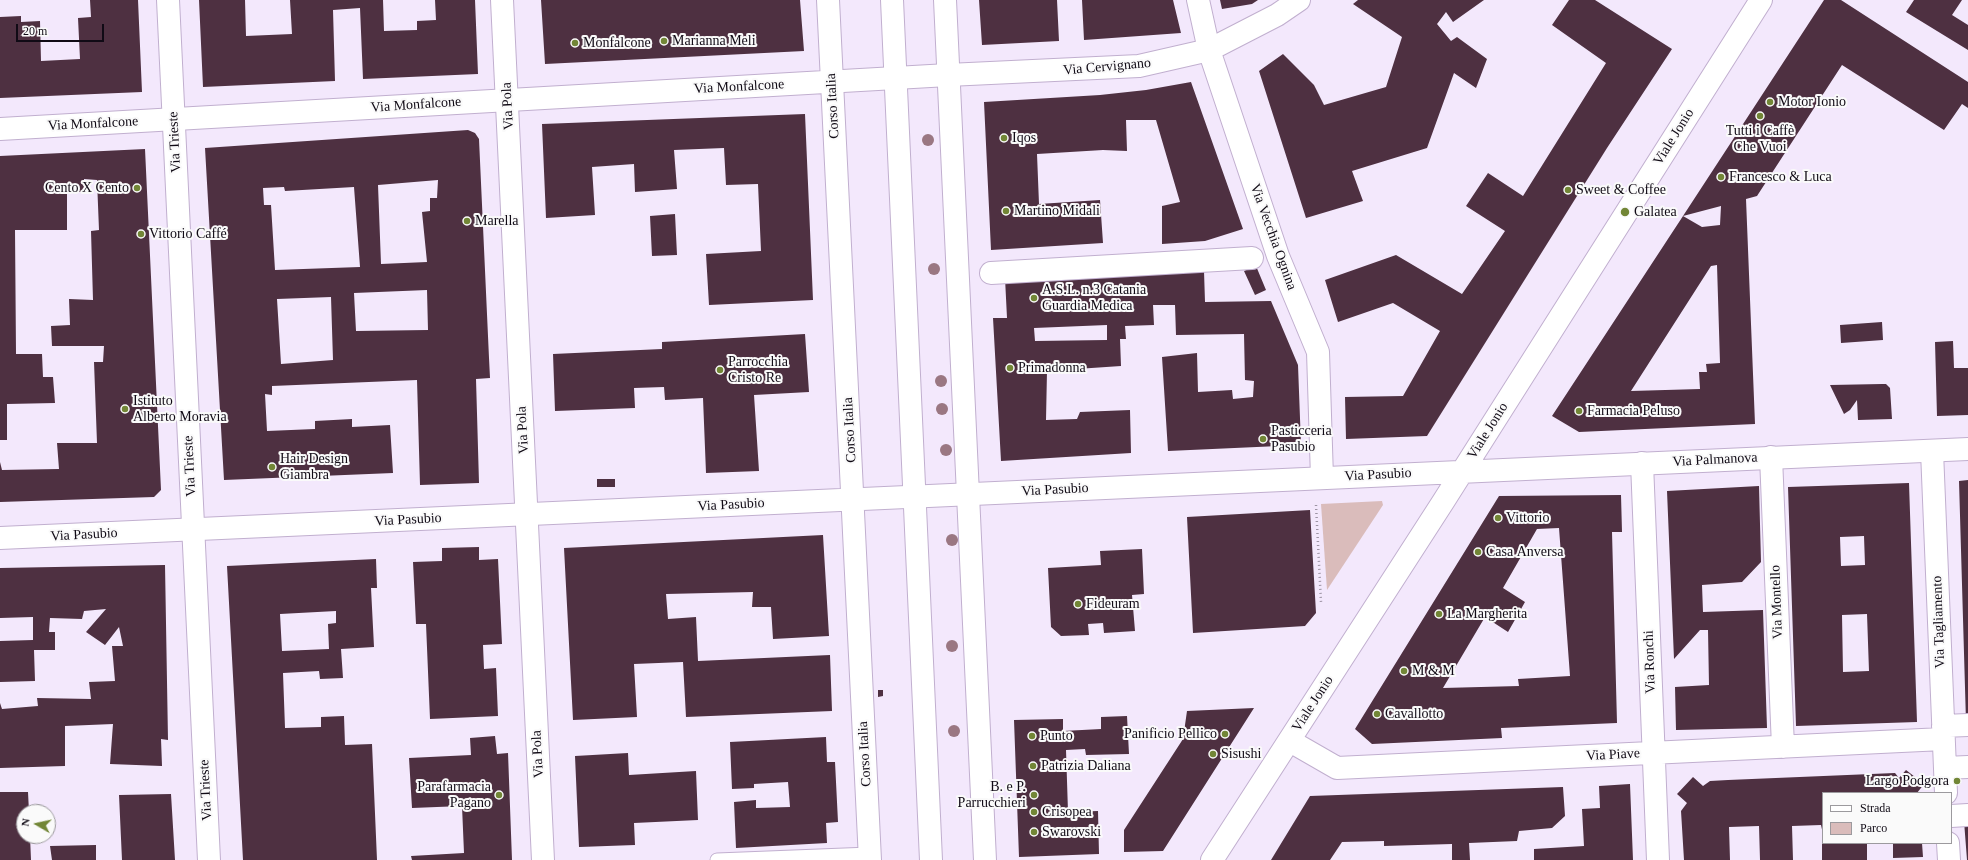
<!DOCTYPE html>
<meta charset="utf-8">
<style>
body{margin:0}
#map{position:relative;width:1968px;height:860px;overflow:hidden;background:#f3e8fc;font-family:Georgia,serif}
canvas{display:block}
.legend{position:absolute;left:1822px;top:792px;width:130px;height:52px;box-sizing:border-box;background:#fafafa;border:1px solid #9c9a9e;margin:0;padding:5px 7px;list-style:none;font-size:12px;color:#100a15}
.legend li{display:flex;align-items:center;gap:8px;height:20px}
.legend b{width:20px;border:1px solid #9c9a9e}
.north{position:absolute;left:16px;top:804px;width:40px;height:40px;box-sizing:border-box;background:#fafafa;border:1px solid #9c9a9e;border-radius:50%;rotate:279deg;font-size:11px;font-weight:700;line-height:16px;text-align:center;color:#100a15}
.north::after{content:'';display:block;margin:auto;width:14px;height:18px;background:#728636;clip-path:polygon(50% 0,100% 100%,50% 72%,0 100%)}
.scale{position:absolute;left:16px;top:24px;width:88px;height:18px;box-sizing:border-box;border:2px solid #100a15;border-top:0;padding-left:5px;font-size:12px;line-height:14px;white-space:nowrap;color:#100a15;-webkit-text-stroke:3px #fafafa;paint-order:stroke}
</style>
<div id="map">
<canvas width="1968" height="860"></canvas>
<ul class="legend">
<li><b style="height:5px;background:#fff"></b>Strada</li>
<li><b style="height:11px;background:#dabcbb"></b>Parco</li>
</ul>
<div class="north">N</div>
<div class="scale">20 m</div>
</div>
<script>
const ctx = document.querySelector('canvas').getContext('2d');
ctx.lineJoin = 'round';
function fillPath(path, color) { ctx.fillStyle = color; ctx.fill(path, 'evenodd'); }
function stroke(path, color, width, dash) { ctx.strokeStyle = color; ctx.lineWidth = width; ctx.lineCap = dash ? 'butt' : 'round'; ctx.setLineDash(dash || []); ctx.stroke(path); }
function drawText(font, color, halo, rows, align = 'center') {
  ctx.font = font + ' Georgia,serif'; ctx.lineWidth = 4; ctx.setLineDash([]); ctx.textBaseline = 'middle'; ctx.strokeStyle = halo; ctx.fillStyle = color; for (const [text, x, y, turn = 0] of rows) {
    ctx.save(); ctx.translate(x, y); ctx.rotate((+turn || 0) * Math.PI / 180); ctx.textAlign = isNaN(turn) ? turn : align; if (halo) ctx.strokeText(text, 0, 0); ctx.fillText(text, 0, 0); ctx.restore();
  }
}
fillPath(new Path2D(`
 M 1382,501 L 1383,505 L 1327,590 L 1321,504 Z`), '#dabcbb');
fillPath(new Path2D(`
 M 90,0 L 138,0 L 142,92 L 0,98 L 0,17 L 21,16 L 21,22 L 40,21 L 41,61 L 80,59 L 78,18 L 91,17 Z
 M 199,0 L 245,0 L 246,36 L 292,34 L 290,0 L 383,0 L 384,31 L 417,30 L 417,21 L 436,20 L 435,0 L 475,0 L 478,74 L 363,79 L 360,8 L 333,10 L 335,81 L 203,87 Z
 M 541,0 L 800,0 L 804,51 L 545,64 Z
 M 979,0 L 1057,0 L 1059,41 L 982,45 Z
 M 1082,0 L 1173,0 L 1181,33 L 1084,40 Z
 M 1220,0 L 1258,0 L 1252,4 L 1222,9 Z
 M 1358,0 L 1484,0 L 1453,22 L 1446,12 L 1437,24 L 1451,41 L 1457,37 L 1487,59 L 1476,88 L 1454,73 L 1427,148 L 1352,171 L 1363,201 L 1306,218 L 1259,71 L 1283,54 L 1314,85 L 1324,105 L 1386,87 L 1402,37 L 1353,4 Z
 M 1569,0 L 1595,0 L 1672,49 L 1607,148 L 1427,436 L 1346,439 L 1345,397 L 1403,396 L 1440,331 L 1393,303 L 1338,322 L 1325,280 L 1396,255 L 1462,294 L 1505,231 L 1466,206 L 1488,173 L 1523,196 L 1606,63 L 1552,25 Z
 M 1824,0 L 1841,0 L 1968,82 L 1968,108 L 1962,104 L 1944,130 L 1842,65 L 1757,196 L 1746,199 L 1755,424 L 1579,432 L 1552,416 L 1683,216 L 1702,227 L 1720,225 L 1721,206 L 1683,216 ZM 1717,265 L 1720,363 L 1706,364 L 1707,372 L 1699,372 L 1700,389 L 1631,391 L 1711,266 Z
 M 1914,0 L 1962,0 L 1952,15 L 1968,25 L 1968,50 L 1906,12 Z
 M 1191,82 L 1243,229 L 1205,241 L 1162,244 L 1162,206 L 1180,202 L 1156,120 L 1126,120 L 1127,151 L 1103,150 L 1037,154 L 1039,204 L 1100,200 L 1103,243 L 991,250 L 984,102 L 1100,95 L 1146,90 Z
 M 805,114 L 813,300 L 709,305 L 706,254 L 761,251 L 758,184 L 726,185 L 724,148 L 674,150 L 677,189 L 635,192 L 634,164 L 592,167 L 595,215 L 546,218 L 542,124 Z
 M 468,130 L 475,133 L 479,139 L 489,358 L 490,378 L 476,379 L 479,483 L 420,485 L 417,380 L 272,386 L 272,395 L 265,394 L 267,431 L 315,429 L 315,421 L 352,419 L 352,427 L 390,425 L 393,473 L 224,480 L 205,148 ZM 438,180 L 437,198 L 430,198 L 430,211 L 422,212 L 427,262 L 381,264 L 378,185 ZM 284,187 L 285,191 L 354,187 L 360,267 L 275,270 L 271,205 L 264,205 L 263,188 ZM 427,290 L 428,330 L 356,331 L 354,293 ZM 331,297 L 333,360 L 281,364 L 277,299 Z
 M 145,149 L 161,490 L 154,497 L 0,502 L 0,462 L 2,470 L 59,469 L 57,443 L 97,443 L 94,362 L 103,362 L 104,346 L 52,346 L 51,326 L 70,325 L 69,299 L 93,300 L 91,231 L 99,230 L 97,180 L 84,179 L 85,192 L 67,192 L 67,230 L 15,230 L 16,354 L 42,354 L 43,377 L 53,377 L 55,403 L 7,404 L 7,440 L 0,440 L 0,156 Z
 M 675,214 L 677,255 L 652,256 L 650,216 Z
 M 1256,266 L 1266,290 L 1255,295 L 1244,271 Z
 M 1204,271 L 1205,302 L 1271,301 L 1298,365 L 1301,445 L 1168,451 L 1162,357 L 1197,353 L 1198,392 L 1232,390 L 1233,399 L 1253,397 L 1254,381 L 1245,380 L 1244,334 L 1176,335 L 1175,305 L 1153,305 L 1154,325 L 1125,326 L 1126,339 L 1120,339 L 1121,366 L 1047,371 L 1046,420 L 1077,419 L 1080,412 L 1130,410 L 1131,453 L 1001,461 L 993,318 L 1007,318 L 1005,278 ZM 1107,325 L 1107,340 L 1035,341 L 1034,328 Z
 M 1882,322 L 1883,340 L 1841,343 L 1840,325 Z
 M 805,334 L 809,392 L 754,395 L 759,471 L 706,473 L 703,398 L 665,400 L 664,387 L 634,388 L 635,408 L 555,411 L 553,354 L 662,349 L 662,342 Z
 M 1953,341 L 1954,368 L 1968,368 L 1968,415 L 1937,416 L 1935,342 Z
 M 1882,384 L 1886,384 L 1890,388 L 1892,419 L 1858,420 L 1857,400 L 1850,410 L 1844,414 L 1830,385 Z
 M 597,479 L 615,479 L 615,487 L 597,487 Z
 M 1968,480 L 1968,722 L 1966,722 L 1959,481 Z
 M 1909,483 L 1917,722 L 1796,726 L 1788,487 ZM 1864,536 L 1865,565 L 1841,566 L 1840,537 ZM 1867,614 L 1869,671 L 1843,672 L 1842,615 Z
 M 1759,486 L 1761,562 L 1742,582 L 1702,585 L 1703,612 L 1763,610 L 1767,728 L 1676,730 L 1675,687 L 1709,685 L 1708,630 L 1700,630 L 1674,659 L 1667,491 Z
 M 1621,495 L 1622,532 L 1612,532 L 1617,723 L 1501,728 L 1502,738 L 1372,744 L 1355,729 L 1499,496 ZM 1559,528 L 1570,676 L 1518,679 L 1519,686 L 1443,688 L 1485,617 L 1508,632 L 1525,602 L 1503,588 L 1537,529 Z
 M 1310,510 L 1316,613 L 1305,626 L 1193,633 L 1187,517 Z
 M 823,535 L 829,636 L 773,639 L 771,607 L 752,607 L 753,592 L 666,594 L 668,619 L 696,617 L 698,661 L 830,655 L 832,711 L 686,717 L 683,662 L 634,664 L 637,717 L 573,720 L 564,548 Z
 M 479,547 L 479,560 L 498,559 L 502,644 L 483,645 L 484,669 L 496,668 L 498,716 L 430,719 L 426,624 L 416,624 L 413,562 L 442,561 L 442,548 Z
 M 1142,549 L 1144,594 L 1132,595 L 1135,631 L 1104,633 L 1103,623 L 1088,624 L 1089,635 L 1061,636 L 1051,627 L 1048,568 L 1101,565 L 1100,551 Z
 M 376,559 L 377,588 L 371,588 L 374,647 L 341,649 L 343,678 L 320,679 L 319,671 L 283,673 L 285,728 L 321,727 L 321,717 L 344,716 L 345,745 L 372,744 L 377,860 L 243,860 L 227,566 ZM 336,611 L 336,623 L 328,624 L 329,649 L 282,651 L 280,614 Z
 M 165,565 L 168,740 L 161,739 L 162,766 L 110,764 L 113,724 L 65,726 L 65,766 L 0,768 L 0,703 L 2,709 L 38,706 L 37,698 L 91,699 L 89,682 L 115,681 L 112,646 L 123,646 L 119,627 L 105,645 L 86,632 L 106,609 L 84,611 L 82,619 L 50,618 L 49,632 L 55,632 L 55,650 L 34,650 L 35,681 L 0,682 L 0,641 L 33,640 L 33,617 L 0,618 L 0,568 Z
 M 878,690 L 883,690 L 883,696 L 878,697 Z
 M 1254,708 L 1163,851 L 1124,852 L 1124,830 L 1183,739 L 1187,711 Z
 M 1127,716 L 1129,754 L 1086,755 L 1085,749 L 1066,750 L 1068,812 L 1098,811 L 1099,854 L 1019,857 L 1014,720 L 1063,719 L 1063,731 L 1101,729 L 1101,717 Z
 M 495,736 L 497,754 L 508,753 L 512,860 L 412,860 L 411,856 L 464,853 L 462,806 L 412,808 L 409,758 L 471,755 L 470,738 Z
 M 826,737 L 827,762 L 835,762 L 838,822 L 826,823 L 827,843 L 736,848 L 734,802 L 756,800 L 756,808 L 790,807 L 788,782 L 754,784 L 754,788 L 732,789 L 730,742 Z
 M 628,753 L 629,775 L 696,771 L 698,820 L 634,823 L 635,845 L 579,847 L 575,756 Z
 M 1906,770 L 1924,784 L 1917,793 L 1823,793 L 1823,834 L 1821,825 L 1792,826 L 1793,860 L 1760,860 L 1759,826 L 1729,827 L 1730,860 L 1684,860 L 1681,811 L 1687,803 L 1677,794 L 1693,777 L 1703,786 L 1710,781 L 1728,780 L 1895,773 L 1899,778 Z
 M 1630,784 L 1633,860 L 1534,860 L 1534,849 L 1584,846 L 1582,809 L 1600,808 L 1599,786 Z
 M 1563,787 L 1565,816 L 1552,828 L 1519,831 L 1517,841 L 1469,843 L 1470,860 L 1452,860 L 1452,844 L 1384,846 L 1384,841 L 1342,842 L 1330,860 L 1271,860 L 1310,796 Z
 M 0,792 L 28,792 L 29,812 L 24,812 L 24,836 L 30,836 L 31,860 L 0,860 Z
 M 171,794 L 175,860 L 122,860 L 119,795 Z
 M 1964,821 L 1968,821 L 1968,860 L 1967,860 Z
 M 1822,843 L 1867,843 L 1867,860 L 1822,860 Z
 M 1893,843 L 1922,843 L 1923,857 L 1893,858 Z
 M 96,845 L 96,860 L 52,860 L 50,846 Z`), '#4e3041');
const lane = new Path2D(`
 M 717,860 L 870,854`);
const street = new Path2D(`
 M 168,0 L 209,860
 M 502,0 L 543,860
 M 945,0 L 985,860
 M 1198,0 L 1209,50 L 1278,256 L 1318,352 L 1322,478
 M 948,75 L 1139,66 L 1209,50 L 1277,15 L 1299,0
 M 991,273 L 1252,258
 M 1932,451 L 1946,793
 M 1771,457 L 1783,747
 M 1642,463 L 1658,860
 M 1943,726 L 1968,725
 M 1290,741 L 1337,768 L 1943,739
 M 1945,768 L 1968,767
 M 1951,816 L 1968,815
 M 1948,843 L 1949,860`);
const secondary = new Path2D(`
 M 828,0 L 870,860
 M 0,129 L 948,75
 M 0,538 L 1968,449
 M 1212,860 L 1443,502 L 1761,0`);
const primary = new Path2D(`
 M 892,0 L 931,860`);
stroke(lane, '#c1afcf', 15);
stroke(street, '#c1afcf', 24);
stroke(secondary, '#c1afcf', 24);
stroke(primary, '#c1afcf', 24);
stroke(new Path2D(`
 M 1316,505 L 1321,602`), '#9d94a4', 2.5, [1, 3]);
stroke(lane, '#fff', 13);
stroke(street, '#fff', 22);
stroke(secondary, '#fff', 22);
stroke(primary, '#fff', 22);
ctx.fillStyle = '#9a7782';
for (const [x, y] of [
 [928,140],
 [934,269],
 [941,381],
 [942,409],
 [946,450],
 [952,540],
 [952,646],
 [954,731]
]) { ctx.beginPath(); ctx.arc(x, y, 6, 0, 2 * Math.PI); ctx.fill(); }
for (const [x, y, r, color] of [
 [664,41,4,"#728636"],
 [575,43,4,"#728636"],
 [1770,102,4,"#728636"],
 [1760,116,4,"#728636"],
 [1004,138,4,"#728636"],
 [1721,177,4,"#728636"],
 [137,188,4,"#728636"],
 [1568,190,4,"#728636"],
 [1006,211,4,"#728636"],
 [1625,212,5,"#728636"],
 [467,221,4,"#728636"],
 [141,234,4,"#728636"],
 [1034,298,4,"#728636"],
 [1010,368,4,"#728636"],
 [720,370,4,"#728636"],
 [125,409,4,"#728636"],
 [1579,411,4,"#728636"],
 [1263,439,4,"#728636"],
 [272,467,4,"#728636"],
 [1498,518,4,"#728636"],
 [1478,552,4,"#728636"],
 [1078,604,4,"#728636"],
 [1439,614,4,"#728636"],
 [1404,671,4,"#728636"],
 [1377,714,4,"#728636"],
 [1225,734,4,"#728636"],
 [1032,736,4,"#728636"],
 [1213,754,4,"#728636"],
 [1033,766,4,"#728636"],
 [1957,781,4,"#728636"],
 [499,795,4,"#728636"],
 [1034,795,4,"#728636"],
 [1034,812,4,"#728636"],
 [1034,832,4,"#728636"]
]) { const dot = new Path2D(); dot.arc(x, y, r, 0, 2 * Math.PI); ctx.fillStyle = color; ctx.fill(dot); stroke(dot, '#fafafa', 1.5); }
drawText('14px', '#100a15', '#fafafa', [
 ["Marianna Meli",672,41],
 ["Monfalcone",583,43],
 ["Motor Ionio",1778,102],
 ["Tutti i Caffè",1760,131,"center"],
 ["Che Vuoi",1760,147,"center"],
 ["Iqos",1012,138],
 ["Francesco & Luca",1729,177],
 ["Cento X Cento",129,188,"right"],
 ["Sweet & Coffee",1576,190],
 ["Martino Midali",1014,211],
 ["Galatea",1634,212],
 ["Marella",475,221],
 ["Vittorio Caffé",149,234],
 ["A.S.L. n.3 Catania",1042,290],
 ["Guardia Medica",1042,306],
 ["Parrocchia",728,362],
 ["Cristo Re",728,378],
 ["Primadonna",1018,368],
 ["Istituto",133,401],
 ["Alberto Moravia",133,417],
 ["Farmacia Peluso",1587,411],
 ["Pasticceria",1271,431],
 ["Pasubio",1271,447],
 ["Hair Design",280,459],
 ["Giambra",280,475],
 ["Vittorio",1506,518],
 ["Casa Anversa",1486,552],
 ["Fideuram",1086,604],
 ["La Margherita",1447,614],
 ["M & M",1412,671],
 ["Cavallotto",1385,714],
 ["Panificio Pellico",1217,734,"right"],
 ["Punto",1040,736],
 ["Sisushi",1221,754],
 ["Patrizia Daliana",1041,766],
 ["Largo Podgora",1949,781,"right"],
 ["Parafarmacia",491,787,"right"],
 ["Pagano",491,803,"right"],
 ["B. e P.",1026,787,"right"],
 ["Parrucchieri",1026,803,"right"],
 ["Crisopea",1042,812],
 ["Swarovski",1042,832]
], 'left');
drawText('14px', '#100a15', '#fafafa', [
 ["Via Cervignano",1107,67,-5],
 ["Via Monfalcone",739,87,-3],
 ["Via Monfalcone",416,105,-4],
 ["Via Pola",508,106,-93],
 ["Corso Italia",833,106,-93],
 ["Via Monfalcone",93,124,-3],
 ["Viale Jonio",1674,137,-58],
 ["Via Trieste",175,142,-93],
 ["Via Vecchia Ognina",1273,237,70],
 ["Via Pola",523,430,-93],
 ["Corso Italia",850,430,-93],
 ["Viale Jonio",1488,431,-58],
 ["Via Palmanova",1715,460,-3],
 ["Via Trieste",190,466,-93],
 ["Via Pasubio",1378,475,-3],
 ["Via Pasubio",1055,490,-3],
 ["Via Pasubio",731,505,-3],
 ["Via Pasubio",408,520,-3],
 ["Via Pasubio",84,535,-3],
 ["Via Montello",1777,602,-92],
 ["Via Tagliamento",1939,622,-92],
 ["Via Ronchi",1650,662,-92],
 ["Viale Jonio",1313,704,-57],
 ["Via Pola",538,754,-93],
 ["Corso Italia",865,754,-93],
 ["Via Piave",1613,755,-3],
 ["Via Trieste",206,790,-93]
]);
</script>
